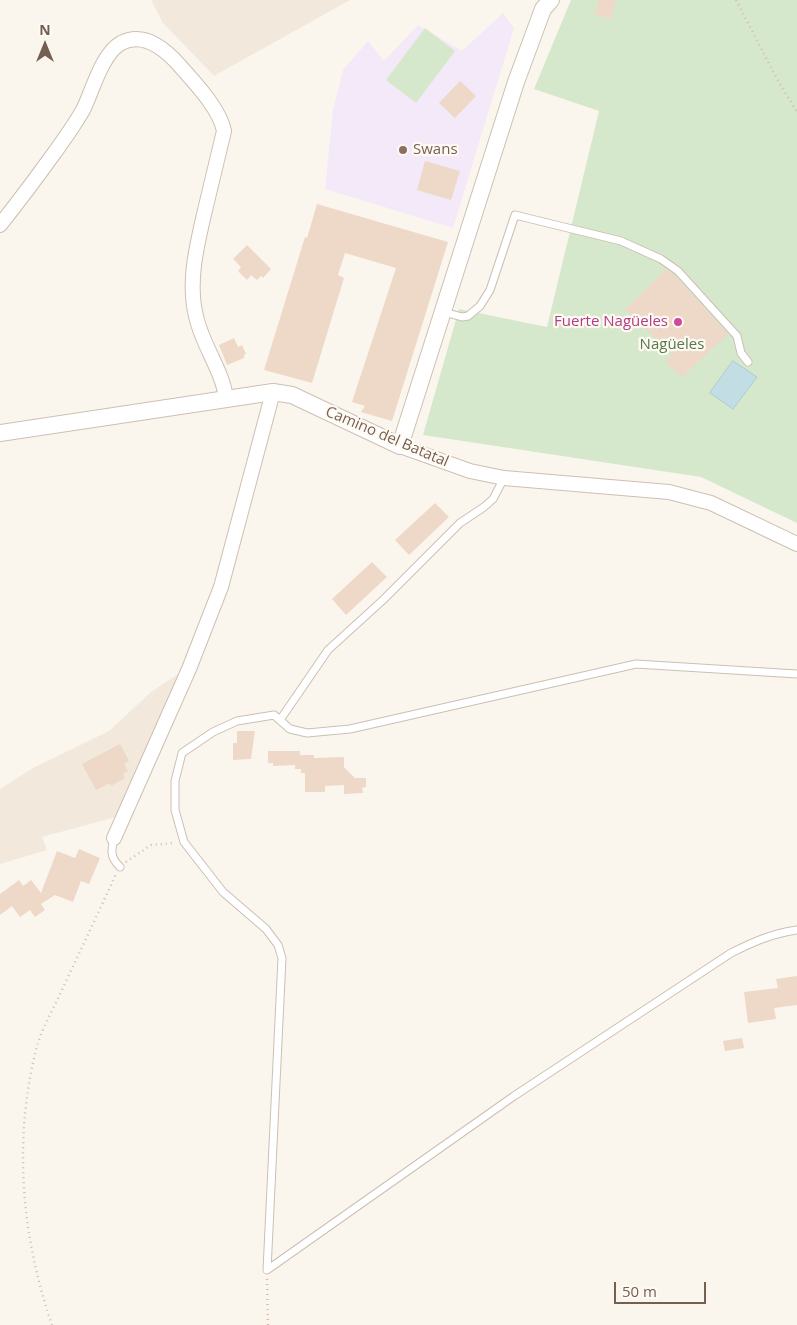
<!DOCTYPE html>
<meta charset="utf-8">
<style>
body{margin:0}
#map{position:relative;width:797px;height:1325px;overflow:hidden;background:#fbf6ed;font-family:"Open Sans",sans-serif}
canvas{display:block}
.north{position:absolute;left:20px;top:20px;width:50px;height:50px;-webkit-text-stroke:4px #fefaf3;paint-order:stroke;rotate:0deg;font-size:14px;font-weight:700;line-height:20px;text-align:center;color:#755f51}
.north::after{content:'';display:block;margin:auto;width:18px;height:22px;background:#755f51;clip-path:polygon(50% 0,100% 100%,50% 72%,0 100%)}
.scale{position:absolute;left:614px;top:1282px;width:92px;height:22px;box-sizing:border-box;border:2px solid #755f51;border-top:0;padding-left:6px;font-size:15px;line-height:18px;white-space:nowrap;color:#755f51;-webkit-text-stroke:4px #fefaf3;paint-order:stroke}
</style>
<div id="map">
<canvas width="797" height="1325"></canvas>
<div class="north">N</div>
<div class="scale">50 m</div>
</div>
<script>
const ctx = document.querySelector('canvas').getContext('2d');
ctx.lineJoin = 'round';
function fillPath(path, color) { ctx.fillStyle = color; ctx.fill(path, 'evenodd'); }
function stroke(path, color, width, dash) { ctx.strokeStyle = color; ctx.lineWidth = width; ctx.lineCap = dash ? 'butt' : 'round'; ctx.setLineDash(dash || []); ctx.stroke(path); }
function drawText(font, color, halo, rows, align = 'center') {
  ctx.font = font + ' "Open Sans",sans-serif'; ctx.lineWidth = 4.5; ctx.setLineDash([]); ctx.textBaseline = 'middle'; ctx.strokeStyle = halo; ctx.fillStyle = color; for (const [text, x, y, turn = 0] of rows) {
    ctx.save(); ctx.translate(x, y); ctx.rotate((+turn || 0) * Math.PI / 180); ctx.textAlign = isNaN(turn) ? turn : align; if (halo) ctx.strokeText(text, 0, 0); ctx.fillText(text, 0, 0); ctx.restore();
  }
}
fillPath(new Path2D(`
 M 151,0 L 350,0 L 214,76 L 163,23 Z
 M 181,672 L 152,734 L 120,816 L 42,837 L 47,850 L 0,864 L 0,789 L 33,768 L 109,731 L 151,692 Z`), '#f2e9dc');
fillPath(new Path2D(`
 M 503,13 L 514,28 L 453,228 L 325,189 L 333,110 L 343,70 L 368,41 L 384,61 L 418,25 L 462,51 Z`), '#f3e9f8');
fillPath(new Path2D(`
 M 571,0 L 797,0 L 797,523 L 701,477 L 423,435 L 459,309 L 547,327 L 599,111 L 534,89 Z
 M 425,28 L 455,51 L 416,103 L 386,80 Z`), '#d6e8cc');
const water = new Path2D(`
 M 733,361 L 757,377 L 733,409 L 710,393 Z`);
fillPath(water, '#c2dde4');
stroke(water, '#a9ccd5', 1);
fillPath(new Path2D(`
 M 599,0 L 616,0 L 611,19 L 594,14 Z
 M 460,81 L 476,96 L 455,118 L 439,103 Z
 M 425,161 L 460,171 L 451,200 L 417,190 Z
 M 317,204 L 448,242 L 392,421 L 361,412 L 365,406 L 352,402 L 396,268 L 345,253 L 338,275 L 344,278 L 312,383 L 264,370 L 305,237 L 307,238 Z
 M 247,245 L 271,269 L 263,278 L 261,276 L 257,280 L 251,275 L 247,280 L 238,271 L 241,267 L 233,259 Z
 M 666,269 L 674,275 L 728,334 L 682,377 L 666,362 L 672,354 L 625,310 Z
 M 234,338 L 238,347 L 242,345 L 246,354 L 244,355 L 244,358 L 227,365 L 219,345 Z
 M 435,503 L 449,517 L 409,555 L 395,540 Z
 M 372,562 L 387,577 L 346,615 L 332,599 Z
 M 237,731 L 255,731 L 251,759 L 233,760 L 233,743 L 237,743 Z
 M 120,744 L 129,761 L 124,764 L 128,771 L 123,774 L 125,778 L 111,786 L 110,783 L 96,790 L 82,764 Z
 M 268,751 L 300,751 L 300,755 L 314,755 L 314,758 L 344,757 L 344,767 L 355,778 L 366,778 L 366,787 L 362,788 L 363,793 L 344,794 L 344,785 L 325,786 L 325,792 L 305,792 L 305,773 L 301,773 L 301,769 L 295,769 L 295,765 L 273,766 L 273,763 L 268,763 Z
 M 79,849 L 100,858 L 89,884 L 81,881 L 73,902 L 55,895 L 41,904 L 45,910 L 35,917 L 30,910 L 20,917 L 12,906 L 0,915 L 0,894 L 19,880 L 23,886 L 31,880 L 41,893 L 57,851 L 75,858 Z
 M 797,976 L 797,1005 L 774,1008 L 776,1019 L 748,1023 L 744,992 L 778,988 L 776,979 Z
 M 742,1038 L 744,1048 L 725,1051 L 723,1041 Z`), '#eed8c7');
const service = new Path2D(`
 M 444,312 L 462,317 L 468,316 L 480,306 L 490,290 L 515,215 L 621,241 L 661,259 L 678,271 L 737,336 L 741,353 L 748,362
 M 797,674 L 636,664 L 350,729 L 307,733 L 290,729 L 274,715 L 237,721 L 213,732 L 182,753 L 175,781 L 175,810 L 184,842 L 223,892 L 266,929 L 278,945 L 282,958 L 267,1270 L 514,1096 L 731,953 C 755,941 771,934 797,930
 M 280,720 L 328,650 L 383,600 L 460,523 L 484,507 L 493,499 L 504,478
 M 114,838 C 111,851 110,857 120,867`);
const minor = new Path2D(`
 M 0,225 C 19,201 37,177 55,152 C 65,138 76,123 84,108 C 93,89 102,54 121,43 C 144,31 166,50 180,66 C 195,83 220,109 224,131 C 218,156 212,181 206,206 C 198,241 187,280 196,316 C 202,345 222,369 226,398
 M 400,446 L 470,471 L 504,478 L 669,492 L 711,503 L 797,544
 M 114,838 L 189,669 L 221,587 L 273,392`);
const tertiary = new Path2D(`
 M 0,433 L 273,392 L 292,395 L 400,446 L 516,82 L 543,9 L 551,0`);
stroke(service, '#cdbfb3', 9);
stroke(minor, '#cdbfb3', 16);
stroke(tertiary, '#cdbfb3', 18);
stroke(new Path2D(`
 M 736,0 L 777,79 L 797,112
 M 126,862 L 151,845 L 175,843
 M 267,1279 L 268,1325
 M 52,1325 C 21,1235 13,1138 37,1046 C 42,1028 53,1010 60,994 C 79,953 98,914 116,874`), '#d4bca9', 2.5, [1, 4]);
stroke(service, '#fff', 7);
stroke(minor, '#fff', 14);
stroke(tertiary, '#fff', 16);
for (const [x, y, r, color] of [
 [403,150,5,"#8d6e63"],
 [678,322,5,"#d1479c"]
]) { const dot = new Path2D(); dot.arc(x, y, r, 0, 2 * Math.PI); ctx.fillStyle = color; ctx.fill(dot); stroke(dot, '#fefaf3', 2); }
drawText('15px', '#785e54', '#fefaf3', [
 ["Swans",413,150]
], 'left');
drawText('15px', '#b23c85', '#fefaf3', [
 ["Fuerte Nagüeles",668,322]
], 'right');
drawText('15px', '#55794a', '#fefaf3', [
 ["Nagüeles",672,345]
]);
drawText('15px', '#755f51', '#fefaf3', [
 ["Camino del Batatal",387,437,23]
]);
</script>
